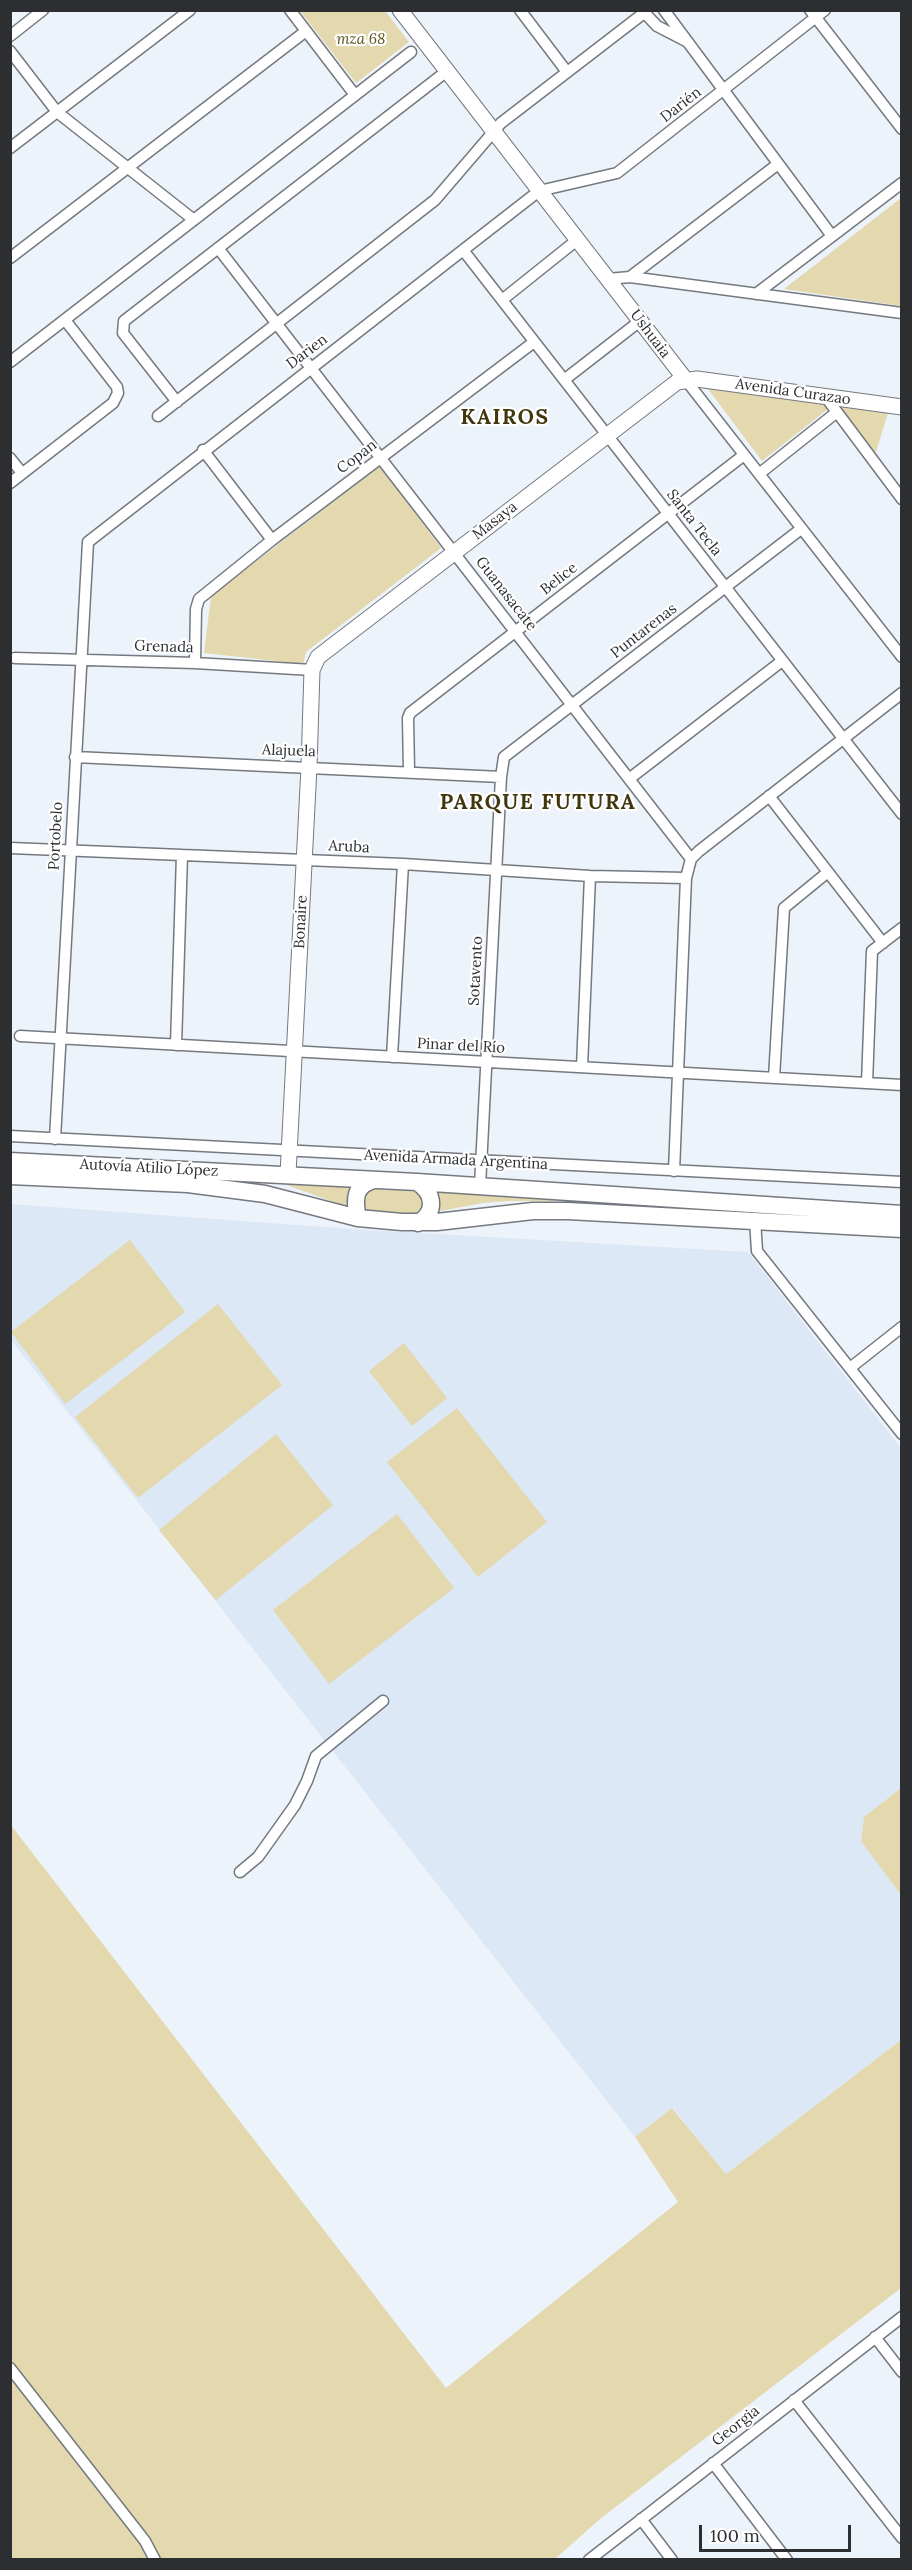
<!DOCTYPE html>
<meta charset="utf-8">
<style>
body{margin:0}
#map{position:relative;width:912px;height:2570px;overflow:hidden;background:#edf3fa;font-family:Lora,serif}
canvas{display:block}
.frame{position:absolute;inset:0;border:12px solid #2c2e31;pointer-events:none}
.scale{position:absolute;left:699px;top:2525px;width:152px;height:27px;box-sizing:border-box;border:3px solid #2c2e31;border-top:0;padding-left:8px;font-size:18px;line-height:21px;white-space:nowrap;color:#2c2e31;-webkit-text-stroke:4px #fff;paint-order:stroke}
</style>
<div id="map">
<canvas width="912" height="2570"></canvas>
<div class="frame"></div>
<div class="scale">100 m</div>
</div>
<script>
const ctx = document.querySelector('canvas').getContext('2d');
ctx.lineJoin = 'round';
function fillPath(path, color) { ctx.fillStyle = color; ctx.fill(path, 'evenodd'); }
function stroke(path, color, width, dash) { ctx.strokeStyle = color; ctx.lineWidth = width; ctx.lineCap = dash ? 'butt' : 'round'; ctx.setLineDash(dash || []); ctx.stroke(path); }
function drawText(font, color, halo, rows, align = 'center') {
  ctx.font = font + ' Lora,serif'; ctx.lineWidth = 4.5; ctx.setLineDash([]); ctx.textBaseline = 'middle'; ctx.strokeStyle = halo; ctx.fillStyle = color; for (const [text, x, y, turn = 0] of rows) {
    ctx.save(); ctx.translate(x, y); ctx.rotate((+turn || 0) * Math.PI / 180); ctx.textAlign = isNaN(turn) ? turn : align; if (halo) ctx.strokeText(text, 0, 0); ctx.fillText(text, 0, 0); ctx.restore();
  }
}
fillPath(new Path2D(`
 M 11,1204 L 351,1229 L 748,1252 L 901,1448 L 901,1788 L 864,1817 L 861,1840 L 901,1895 L 901,2040 L 726,2174 L 673,2108 L 635,2137 L 11,1340 Z`), '#dde8f6');
fillPath(new Path2D(`
 M 300,11 L 385,11 L 409,42 L 356,83 Z
 M 901,198 L 901,306 L 784,289 Z
 M 702,381 L 822,401 L 828,409 L 762,461 Z
 M 833,403 L 889,410 L 875,455 Z
 M 380,466 L 441,548 L 306,652 L 303,664 L 204,653 L 211,596 Z
 M 275,1181 L 354,1184 L 351,1208 Z
 M 367,1189 L 418,1190 L 426,1207 L 419,1214 C 403,1216 371,1217 359,1206 Z
 M 434,1192 L 589,1198 L 589,1201 L 508,1201 L 483,1203 L 435,1212 Z
 M 130,1240 L 185,1312 L 65,1404 L 11,1332 Z
 M 218,1304 L 282,1385 L 138,1498 L 75,1417 Z
 M 404,1343 L 447,1398 L 412,1426 L 369,1371 Z
 M 457,1408 L 547,1522 L 478,1577 L 387,1462 Z
 M 276,1434 L 333,1505 L 216,1600 L 159,1530 Z
 M 397,1514 L 454,1588 L 329,1684 L 273,1610 Z
 M 901,1788 L 901,1895 L 861,1841 L 864,1817 Z
 M 10,1824 L 446,2388 L 678,2202 L 635,2137 L 672,2108 L 726,2174 L 901,2040 L 901,2288 L 600,2519 L 555,2559 L 11,2559 Z`), '#e3d8ae');
const street = new Path2D(`
 M 290,10 L 355,95
 M 520,10 L 567,72
 M 642,10 L 657,26 L 688,42
 M 664,10 L 832,236
 M 810,10 L 902,129
 M 10,36 L 43,10
 M 10,51 L 57,112 L 194,220
 M 10,148 L 190,10
 M 218,248 L 691,859
 M 463,250 L 902,814
 M 10,258 L 306,31
 M 630,277 L 778,164
 M 608,279 L 630,277 L 902,313
 M 756,294 L 902,183
 M 502,300 L 577,240
 M 10,362 L 411,52
 M 685,379 L 902,657
 M 564,380 L 640,321
 M 825,396 L 902,499
 M 177,402 L 123,333 L 124,321 L 447,71
 M 158,416 L 435,200 L 501,123 L 644,13
 M 203,450 L 272,540
 M 10,458 L 22,473
 M 759,474 L 837,412
 M 10,483 L 113,403 L 118,393 L 117,387 L 65,320
 M 15,658 L 195,663 L 312,670
 M 195,663 L 196,609 L 199,599 L 272,540 L 534,342
 M 75,757 L 501,777
 M 409,771 L 408,718 L 410,713 L 744,455
 M 629,779 L 782,661
 M 769,796 L 883,943
 M 10,848 L 403,864 L 590,876 L 686,878
 M 20,1036 L 902,1085
 M 176,1045 L 182,855
 M 392,1057 L 403,864
 M 582,1067 L 590,876
 M 774,1078 L 784,908 L 828,872
 M 867,1083 L 872,951 L 902,928
 M 10,1136 L 902,1182
 M 55,1139 L 88,542 L 539,191 L 617,173 L 825,10
 M 674,1171 L 686,878 L 691,859 L 699,851 L 902,693
 M 480,1186 L 501,777 L 504,757 L 801,529
 M 755,1220 L 757,1251 L 902,1434
 M 850,1368 L 902,1327
 M 240,1872 L 258,1857 L 295,1805 L 307,1781 L 316,1756 L 383,1701
 M 875,2337 L 902,2372
 M 10,2368 L 145,2541 L 155,2560
 M 794,2400 L 902,2538
 M 713,2463 L 787,2560
 M 641,2519 L 672,2560
 M 589,2560 L 902,2317`);
const secondary = new Path2D(`
 M 400,10 L 685,379
 M 288,1174 L 309,767 L 312,670 L 318,657 L 677,382 L 697,379 L 902,407`);
const primary = new Path2D(`
 M 10,1161 L 417,1182 L 902,1214
 M 10,1176 L 188,1184 L 265,1194 L 358,1218 L 402,1222 L 437,1222 L 533,1211 L 568,1211 L 902,1229
 M 417,1182 C 434,1193 437,1212 418,1223
 M 358,1218 C 354,1200 354,1185 374,1180`);
stroke(street, '#74797f', 13);
stroke(secondary, '#74797f', 17);
stroke(primary, '#74797f', 19);
stroke(street, '#fff', 10);
stroke(secondary, '#fff', 15);
stroke(primary, '#fff', 16);
drawText('italic 15px', '#605218', '#fff', [
 ["mza 68",361,40]
]);
drawText('15px', '#2c2e31', '#fff', [
 ["Darién",681,105,-38],
 ["Ushuaia",650,334,53],
 ["Darien",307,352,-37],
 ["Avenida Curazao",793,392,8],
 ["Copan",357,457,-37],
 ["Masaya",495,521,-38],
 ["Santa Tecla",694,523,52],
 ["Belice",559,579,-38],
 ["Guanasacate",506,594,52],
 ["Puntarenas",644,631,-38],
 ["Grenada",164,647,2],
 ["Alajuela",289,751,2],
 ["Portobelo",56,836,-87],
 ["Aruba",349,847,3],
 ["Bonaire",301,922,-87],
 ["Sotavento",476,971,-87],
 ["Pinar del Río",461,1046,3],
 ["Avenida Armada Argentina",456,1160,3],
 ["Autovía Atilio López",149,1168,3],
 ["Georgia",736,2426,-38]
]);
ctx.letterSpacing = '1.5px';
drawText('bold 21px', '#41370c', '#fff', [
 ["KAIROS",505,418],
 ["PARQUE FUTURA",538,803]
]);
ctx.letterSpacing = '0px';
</script>
